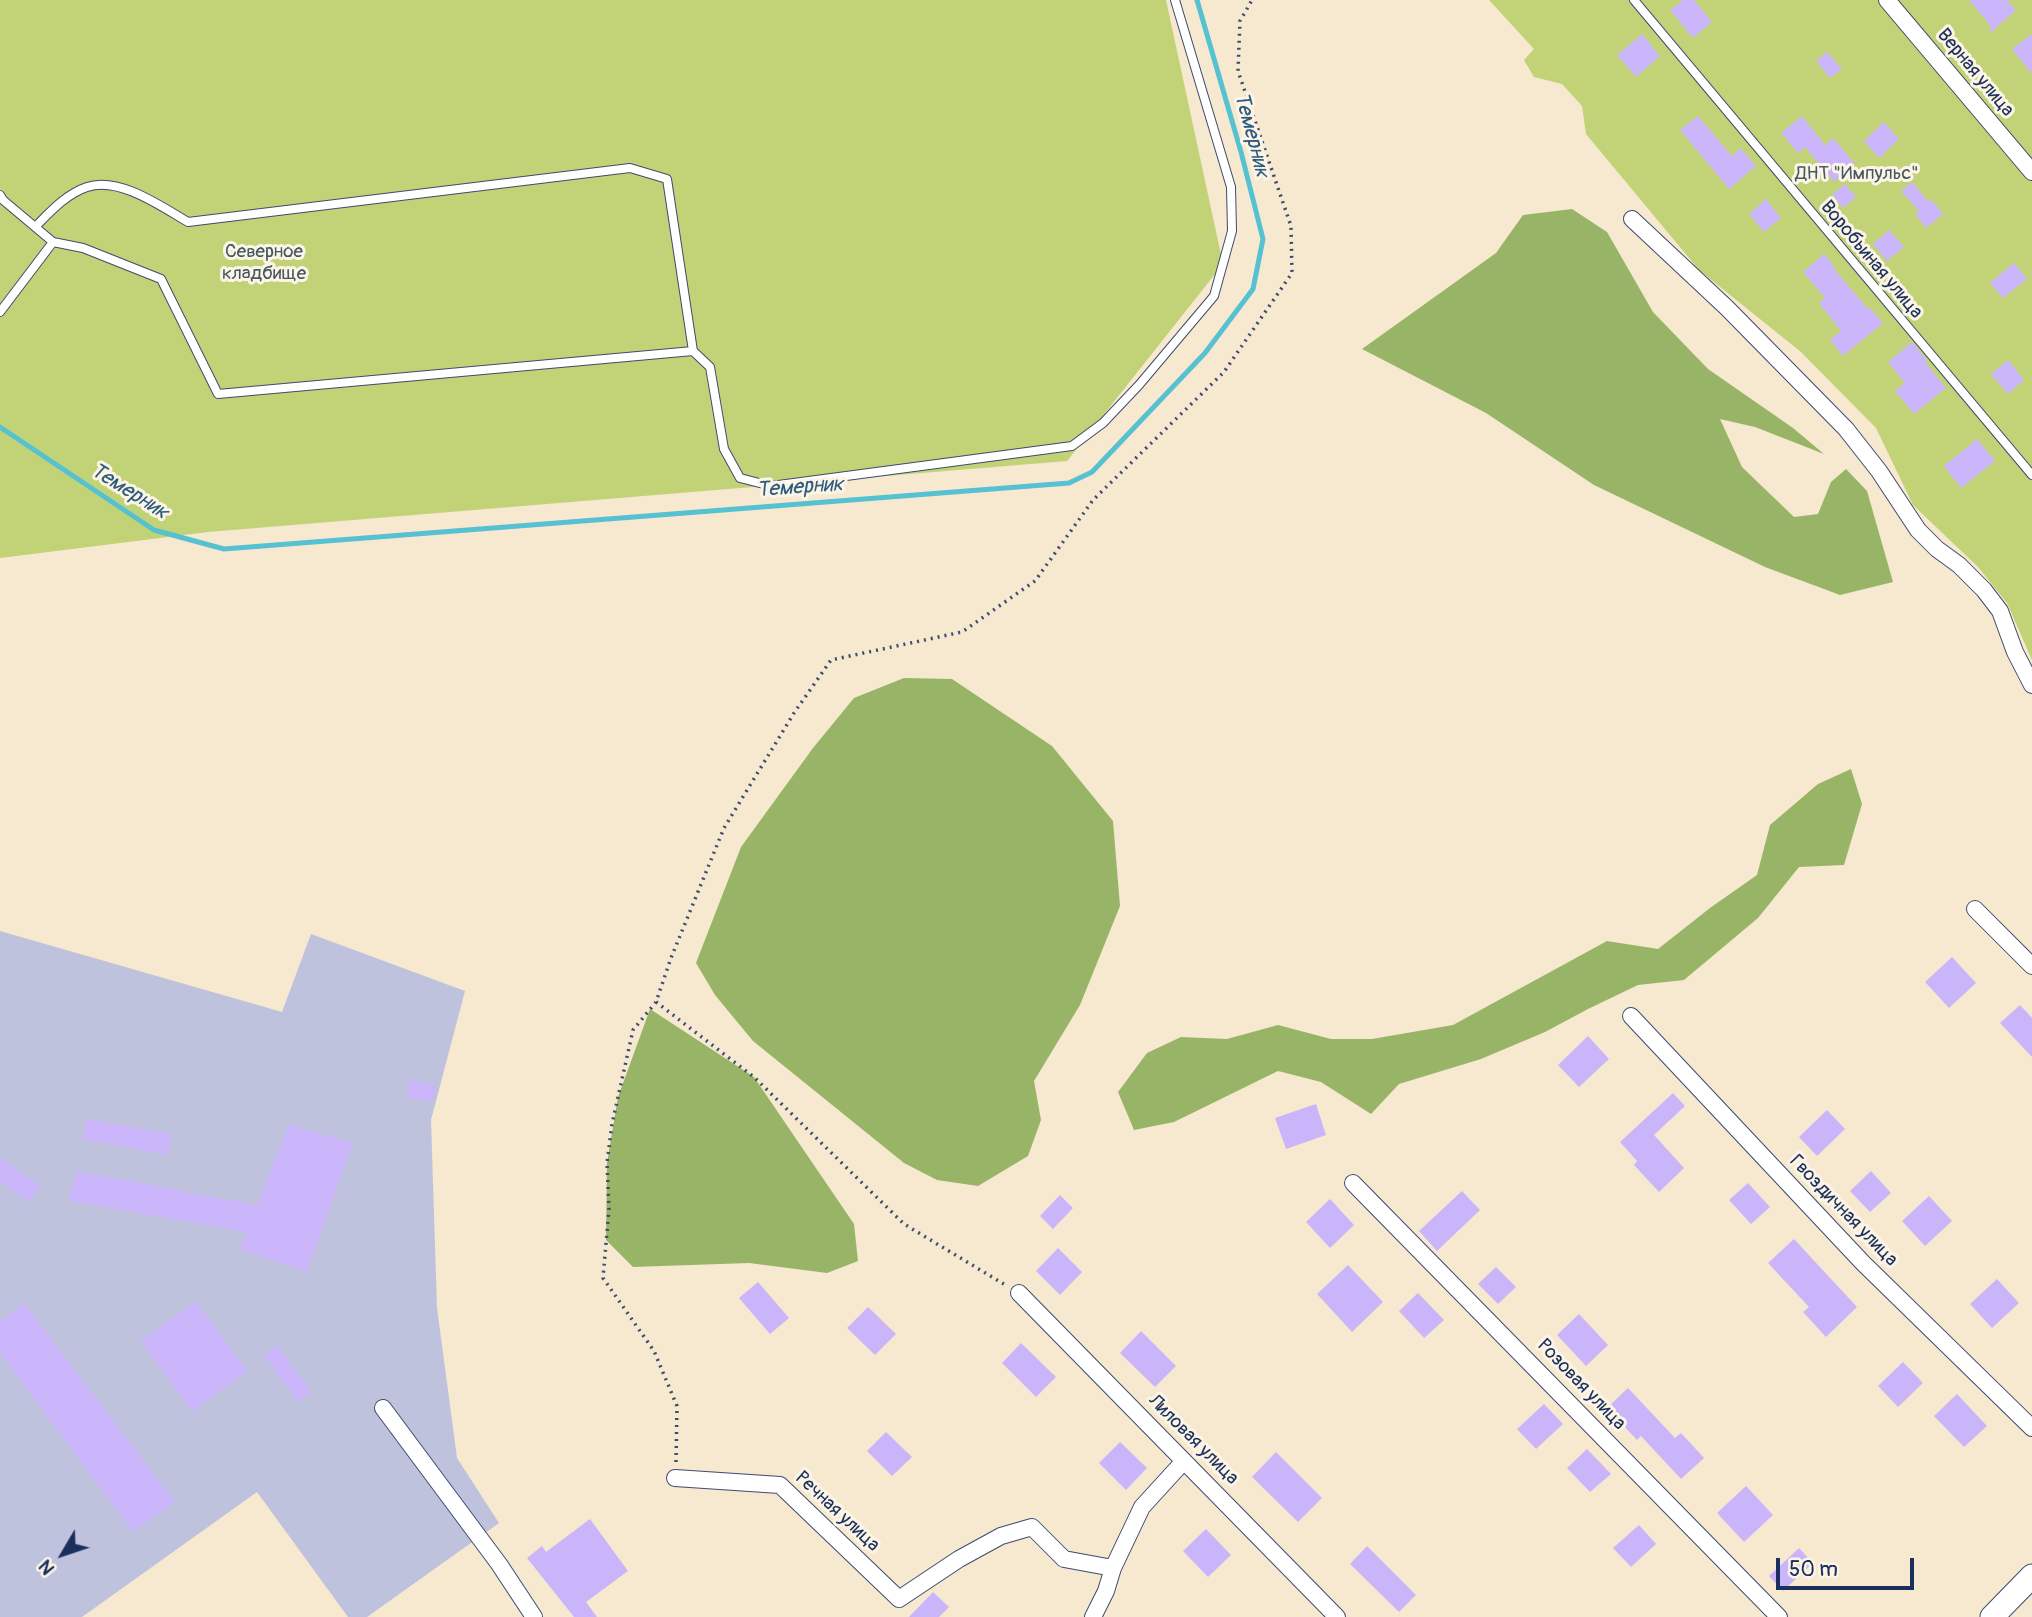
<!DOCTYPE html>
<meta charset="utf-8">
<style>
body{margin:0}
#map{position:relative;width:2032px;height:1617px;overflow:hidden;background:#f7e8d0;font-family:Pangolin,sans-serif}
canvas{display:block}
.north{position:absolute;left:28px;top:1519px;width:70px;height:70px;-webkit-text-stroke:5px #fcf5e5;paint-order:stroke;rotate:231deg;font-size:19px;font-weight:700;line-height:28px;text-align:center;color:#1b2f5e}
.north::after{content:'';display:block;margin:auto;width:24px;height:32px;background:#1b2f5e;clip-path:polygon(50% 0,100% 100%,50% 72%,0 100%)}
.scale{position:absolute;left:1776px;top:1558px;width:138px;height:32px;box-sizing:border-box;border:4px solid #1b2f5e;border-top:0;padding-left:9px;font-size:21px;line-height:24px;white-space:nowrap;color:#1b2f5e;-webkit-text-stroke:5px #fcf5e5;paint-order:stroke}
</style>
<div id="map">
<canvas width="2032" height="1617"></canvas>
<div class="north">N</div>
<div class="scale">50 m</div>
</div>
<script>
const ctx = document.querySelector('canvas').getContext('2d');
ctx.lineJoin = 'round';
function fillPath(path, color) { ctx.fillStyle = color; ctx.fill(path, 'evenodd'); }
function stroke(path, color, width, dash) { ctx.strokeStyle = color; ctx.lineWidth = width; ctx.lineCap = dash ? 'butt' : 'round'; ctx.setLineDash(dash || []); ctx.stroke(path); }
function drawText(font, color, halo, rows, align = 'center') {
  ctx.font = font + ' Pangolin,sans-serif'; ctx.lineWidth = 6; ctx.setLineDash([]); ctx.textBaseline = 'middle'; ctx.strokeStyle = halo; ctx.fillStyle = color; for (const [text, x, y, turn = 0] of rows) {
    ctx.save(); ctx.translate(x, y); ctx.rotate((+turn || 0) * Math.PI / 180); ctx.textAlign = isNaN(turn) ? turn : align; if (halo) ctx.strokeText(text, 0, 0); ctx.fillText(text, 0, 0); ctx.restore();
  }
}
fillPath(new Path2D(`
 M 0,931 L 282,1012 L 311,934 L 465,991 L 431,1120 L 437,1308 L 457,1458 L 499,1523 L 367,1617 L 348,1617 L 257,1492 L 82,1617 L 0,1617 Z`), '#bfc2dd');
fillPath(new Path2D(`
 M 0,0 L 1166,0 L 1223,264 L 1067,461 L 208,532 L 0,558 Z
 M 1489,0 L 2032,0 L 2032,660 L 2007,603 L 1978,567 L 1913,505 L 1876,428 L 1801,352 L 1699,270 L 1586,134 L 1582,106 L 1562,84 L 1534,77 L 1524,60 L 1534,49 Z`), '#c1d376');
fillPath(new Path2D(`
 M 1572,209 L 1607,232 L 1653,312 L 1708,369 L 1793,428 L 1824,454 L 1755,427 L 1720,419 L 1742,467 L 1794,517 L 1818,514 L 1831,482 L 1846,469 L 1867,491 L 1893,582 L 1840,595 L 1765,567 L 1594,485 L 1486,413 L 1362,349 L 1496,253 L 1523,215 Z
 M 904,678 L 952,679 L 1052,746 L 1113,821 L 1120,906 L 1080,1005 L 1034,1081 L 1041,1120 L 1028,1156 L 978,1186 L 937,1180 L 904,1163 L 753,1041 L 715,995 L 696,963 L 741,847 L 813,748 L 854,698 Z
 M 1851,769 L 1862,804 L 1844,865 L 1799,867 L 1758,918 L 1684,980 L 1638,985 L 1588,1009 L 1545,1032 L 1481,1059 L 1399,1084 L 1371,1114 L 1321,1082 L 1278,1071 L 1174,1122 L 1134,1130 L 1118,1092 L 1147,1053 L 1181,1037 L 1227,1039 L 1278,1025 L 1331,1039 L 1372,1039 L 1453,1025 L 1607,941 L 1658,949 L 1710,908 L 1757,875 L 1770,825 L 1818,784 Z
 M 650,1009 L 754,1077 L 854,1224 L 858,1261 L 827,1273 L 749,1263 L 633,1267 L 606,1240 L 607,1163 L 618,1097 Z`), '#98b567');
stroke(new Path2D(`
 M 0,427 L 154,530 L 224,549 L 1069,483 L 1092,472 L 1205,353 L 1253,289 L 1263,239 L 1241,152 L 1197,0`), '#56c1d1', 5);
fillPath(new Path2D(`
 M 1683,0 L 1694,0 L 1712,22 L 1693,38 L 1670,10 Z
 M 1969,0 L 2007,0 L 2016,10 L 1990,33 L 1990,25 Z
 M 1642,34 L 1660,56 L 1636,77 L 1617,55 Z
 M 2032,34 L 2032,74 L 2012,49 Z
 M 1827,52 L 1842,69 L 1830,78 L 1816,61 Z
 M 1698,116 L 1732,156 L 1741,148 L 1756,166 L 1729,189 L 1680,130 Z
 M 1802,116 L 1825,145 L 1833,138 L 1855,164 L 1834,182 L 1805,147 L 1798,153 L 1781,133 Z
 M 1884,122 L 1899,139 L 1879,158 L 1864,141 Z
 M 1912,182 L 1929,202 L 1932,200 L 1943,214 L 1926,228 L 1915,214 L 1919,211 L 1901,191 Z
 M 1845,184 L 1856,197 L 1843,208 L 1832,195 Z
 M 1766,199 L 1781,218 L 1764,232 L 1749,214 Z
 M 1889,230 L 1904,247 L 1887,261 L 1873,244 Z
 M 1824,254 L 1835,267 L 1833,268 L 1868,309 L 1870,308 L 1883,323 L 1843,356 L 1830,340 L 1841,331 L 1819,303 L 1825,298 L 1803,272 Z
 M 2014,263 L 2027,279 L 2003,298 L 1990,283 Z
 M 1912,342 L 1927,360 L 1925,362 L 1946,388 L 1914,414 L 1895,391 L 1905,383 L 1888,362 Z
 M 2008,360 L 2024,380 L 2008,394 L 1991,374 Z
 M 1977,439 L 1995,461 L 1961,488 L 1944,466 Z
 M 1952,957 L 1976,983 L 1949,1008 L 1925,982 Z
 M 2020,1005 L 2032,1018 L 2032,1057 L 2000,1023 Z
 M 1588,1036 L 1609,1059 L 1579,1087 L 1558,1065 Z
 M 409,1080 L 436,1085 L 433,1102 L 406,1097 Z
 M 1673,1093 L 1685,1106 L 1654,1135 L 1684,1168 L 1659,1192 L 1634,1165 L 1637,1161 L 1620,1142 Z
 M 1316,1104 L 1326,1135 L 1286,1149 L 1275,1118 Z
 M 1827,1110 L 1845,1129 L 1817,1156 L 1799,1137 Z
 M 87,1119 L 172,1134 L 168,1155 L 82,1139 Z
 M 289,1125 L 353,1143 L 307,1272 L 240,1249 L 246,1232 L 69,1201 L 76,1171 L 257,1205 Z
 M 0,1157 L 40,1186 L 29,1202 L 0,1181 Z
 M 1871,1171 L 1891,1193 L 1870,1212 L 1850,1191 Z
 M 1748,1183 L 1770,1207 L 1751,1224 L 1729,1200 Z
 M 1462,1191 L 1480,1210 L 1437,1251 L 1419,1231 Z
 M 1060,1195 L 1073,1208 L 1053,1229 L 1040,1216 Z
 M 1929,1196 L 1952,1221 L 1925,1246 L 1902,1221 Z
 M 1330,1199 L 1354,1225 L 1330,1248 L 1306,1222 Z
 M 1794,1239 L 1857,1307 L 1826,1337 L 1803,1312 L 1809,1307 L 1768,1263 Z
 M 1058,1248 L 1082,1272 L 1060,1295 L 1036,1271 Z
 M 1348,1265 L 1383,1302 L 1352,1332 L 1317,1294 Z
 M 1496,1267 L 1516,1287 L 1498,1304 L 1478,1284 Z
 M 1997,1279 L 2019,1303 L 1992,1328 L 1970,1304 Z
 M 758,1282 L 789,1318 L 770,1334 L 739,1298 Z
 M 1418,1293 L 1444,1320 L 1424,1338 L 1399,1311 Z
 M 196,1301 L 247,1371 L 192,1412 L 141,1341 Z
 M 24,1303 L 175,1502 L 133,1532 L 0,1353 L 0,1322 Z
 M 868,1307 L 896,1334 L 875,1355 L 847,1328 Z
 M 1579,1314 L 1608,1345 L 1586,1366 L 1557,1335 Z
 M 1141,1331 L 1176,1366 L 1155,1387 L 1120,1353 Z
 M 1021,1343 L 1056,1377 L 1036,1397 L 1002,1363 Z
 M 277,1345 L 311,1392 L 298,1402 L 264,1355 Z
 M 1903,1362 L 1923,1383 L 1898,1407 L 1878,1386 Z
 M 1628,1388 L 1675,1438 L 1681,1433 L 1704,1458 L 1681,1479 L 1641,1436 L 1637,1440 L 1607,1408 Z
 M 1957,1394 L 1987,1426 L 1964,1447 L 1934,1416 Z
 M 1544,1404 L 1563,1424 L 1536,1449 L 1517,1429 Z
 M 886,1432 L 912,1457 L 892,1476 L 867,1451 Z
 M 1120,1442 L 1147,1468 L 1126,1490 L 1099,1463 Z
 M 1587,1449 L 1611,1474 L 1590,1492 L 1567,1468 Z
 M 1276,1452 L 1322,1498 L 1298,1522 L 1252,1477 Z
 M 1746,1486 L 1773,1515 L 1744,1542 L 1717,1513 Z
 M 590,1519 L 628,1571 L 586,1602 L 597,1617 L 574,1617 L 527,1558 L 542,1546 L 546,1552 Z
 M 1639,1525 L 1656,1544 L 1631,1567 L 1613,1548 Z
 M 1206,1529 L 1231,1555 L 1208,1577 L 1183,1551 Z
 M 1367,1546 L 1416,1595 L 1399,1612 L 1350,1564 Z
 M 1799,1548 L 1813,1563 L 1783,1591 L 1769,1576 Z
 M 933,1592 L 949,1607 L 939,1617 L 909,1617 Z`), '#cbb5fa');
const lane = new Path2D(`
 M 1634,0 L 2032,475
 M 0,195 L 3,200 L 53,242 L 83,248 L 161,279 L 218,394 L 693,351 L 667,179 L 630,168 L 188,222 C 162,207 119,176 87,187 C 66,194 50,212 35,227
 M 0,312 L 53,242
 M 693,351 L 710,367 L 724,449 L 740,478 L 771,486 L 1072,446 L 1103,423 L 1139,385 L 1214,296 L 1232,231 L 1231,187 L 1175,0`);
const street = new Path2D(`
 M 1887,0 L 2032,172
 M 1632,219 L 1727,308 L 1846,429 L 1879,471 L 1918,530 L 1937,549 L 1959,565 L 1984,590 L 2000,611 L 2015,652 L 2032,685
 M 1975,909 L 2032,966
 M 1631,1016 L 1863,1263 L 2032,1428
 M 1353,1183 L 1779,1617
 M 1019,1293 L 1337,1617
 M 383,1408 L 499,1564 L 534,1617
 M 675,1478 L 780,1485 L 899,1599 L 959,1559 L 1001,1536 L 1032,1527 L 1064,1559 L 1113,1568
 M 1093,1617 L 1106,1591 L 1113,1568 L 1142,1507 L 1184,1461`);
const secondary = new Path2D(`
 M 1992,1617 L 2032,1576`);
stroke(lane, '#3c4b6f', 10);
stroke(street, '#3c4b6f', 18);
stroke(secondary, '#3c4b6f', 25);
stroke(new Path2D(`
 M 656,1002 L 754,1077 L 904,1224 L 1007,1286
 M 676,1462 L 677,1406 L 654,1351 L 603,1278 L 609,1209 L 607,1163 L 612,1124 L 633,1030 L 656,1002 L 671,958 L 724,828 L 794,713 L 831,660 L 962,632 L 1035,581 L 1093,500 L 1224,372 L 1292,273 L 1291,226 L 1238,71 L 1240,21 L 1252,0`), '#3c4b6f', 3.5, [2, 5]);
stroke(lane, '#fff', 8);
stroke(street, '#fff', 16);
stroke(secondary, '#fff', 23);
drawText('19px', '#1b2f5e', '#fcf5e5', [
 ["Верная улица",1975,73,50],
 ["Воробьиная улица",1871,260,50],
 ["Гвоздичная улица",1843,1211,46],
 ["Розовая улица",1581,1385,46],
 ["Лиловая улица",1193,1440,45],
 ["Речная улица",837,1512,43]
]);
drawText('19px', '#445864', '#fcf5e5', [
 ["ДНТ \"Импульс\"",1857,174],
 ["Северное",264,252],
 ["кладбище",264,274]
]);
drawText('italic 21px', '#2d5b80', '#fcf5e5', [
 ["Темерник",1251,135,75],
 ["Темерник",800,488,-4],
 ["Темерник",129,492,32]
]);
</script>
